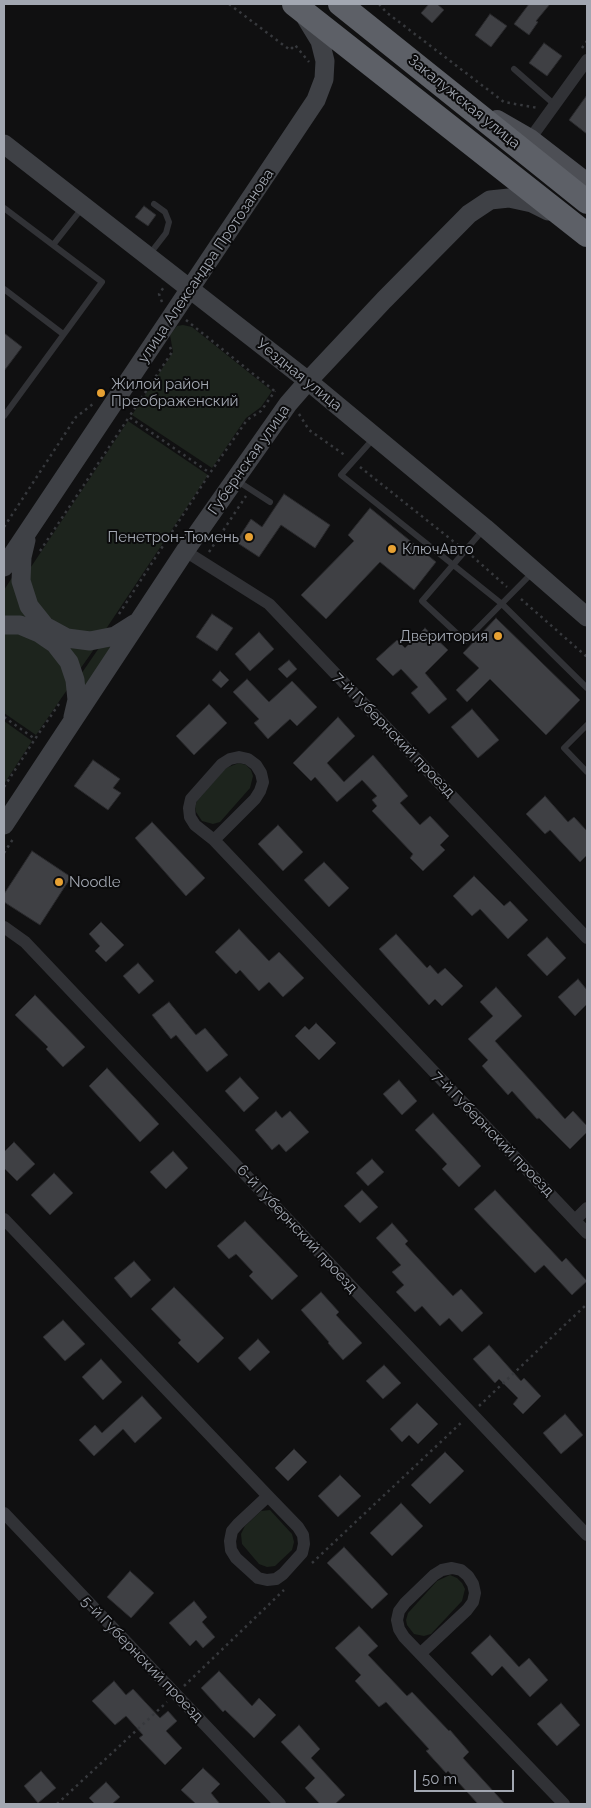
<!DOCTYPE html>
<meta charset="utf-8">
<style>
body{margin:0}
#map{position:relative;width:591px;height:1808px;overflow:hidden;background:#101011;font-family:Raleway,sans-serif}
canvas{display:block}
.frame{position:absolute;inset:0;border:5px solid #a2a7b1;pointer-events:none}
.scale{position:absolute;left:414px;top:1770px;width:100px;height:22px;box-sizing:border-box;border:2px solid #a2a7b1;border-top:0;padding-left:6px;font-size:15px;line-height:18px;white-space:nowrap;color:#a2a7b1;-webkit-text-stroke:4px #0b0b0c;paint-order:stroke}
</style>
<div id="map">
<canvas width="591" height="1808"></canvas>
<div class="frame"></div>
<div class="scale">50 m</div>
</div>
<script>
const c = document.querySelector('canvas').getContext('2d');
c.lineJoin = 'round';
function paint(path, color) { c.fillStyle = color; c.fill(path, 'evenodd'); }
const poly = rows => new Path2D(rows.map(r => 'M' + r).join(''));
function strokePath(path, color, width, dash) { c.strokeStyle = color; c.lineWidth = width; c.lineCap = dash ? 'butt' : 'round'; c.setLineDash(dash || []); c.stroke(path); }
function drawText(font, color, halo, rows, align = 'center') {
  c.font = font + ' Raleway,sans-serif'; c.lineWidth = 4; c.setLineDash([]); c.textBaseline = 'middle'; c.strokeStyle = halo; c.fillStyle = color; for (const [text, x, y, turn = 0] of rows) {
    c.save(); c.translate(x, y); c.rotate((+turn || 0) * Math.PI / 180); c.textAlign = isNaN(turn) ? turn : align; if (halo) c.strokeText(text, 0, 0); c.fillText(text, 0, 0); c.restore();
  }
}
paint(poly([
 [183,325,192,327,272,391,261,407,246,418,212,468,132,415,173,352,170,335,177,326],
 [128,421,208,475,106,629,95,634,63,629,34,604,27,573],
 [13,576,33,623,4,618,4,590],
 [4,630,29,635,62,662,69,687,36,735,4,713],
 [58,641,97,645,78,672],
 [115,642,83,690,79,677,101,645],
 [4,721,32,741,4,784],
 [239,763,246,765,251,770,253,776,250,788,220,822,213,824,202,821,196,812,195,807,197,801,226,768],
 [270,1510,292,1534,294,1542,292,1550,275,1566,267,1567,259,1564,242,1544,241,1534,245,1526,261,1511],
 [450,1575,457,1578,462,1583,465,1589,462,1601,431,1634,424,1636,414,1634,407,1625,406,1620,408,1613,437,1581]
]), '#1d241d');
const building = poly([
 [429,4,437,4,444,10,432,23,421,13,429,4],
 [529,4,550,4,536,21,538,22,529,35,514,24,529,4],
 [490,14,507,26,491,47,475,35,490,14],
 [544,43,562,56,547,76,529,63,544,43],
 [587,95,587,134,569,120,587,95],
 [144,206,156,215,148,226,135,217,144,206],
 [4,333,22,347,4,371,4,333],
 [284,494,330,525,315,548,281,525,259,557,236,542,251,519,262,527,284,494],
 [370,508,436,562,414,590,380,562,326,619,301,595,354,541,348,535,370,508],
 [212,614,233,628,217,651,196,637,212,614],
 [496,618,580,700,546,735,490,679,467,702,456,690,479,668,463,653,496,618],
 [425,628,448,650,425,673,447,699,429,714,411,693,418,687,401,669,393,676,376,659,397,640,405,648,425,628],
 [259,632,274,649,250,671,235,654,259,632],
 [289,660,297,669,287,678,278,669,289,660],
 [220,671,229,680,221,688,212,680,220,671],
 [247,679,269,702,292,681,317,707,297,726,290,719,268,739,254,723,259,719,233,692,247,679],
 [209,704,227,723,194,755,176,736,209,704],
 [472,709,499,740,478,758,451,727,472,709],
 [338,717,355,736,327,763,344,782,373,755,408,796,400,803,420,825,430,816,449,836,440,845,445,850,423,871,410,858,413,854,372,811,377,806,372,800,377,796,362,780,337,802,315,777,311,781,293,763,338,717],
 [93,760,120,779,113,788,121,793,108,810,74,786,93,760],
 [545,796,568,822,574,817,587,831,587,855,580,862,550,830,545,834,526,814,545,796],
 [152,822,205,878,186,896,135,838,152,822],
 [278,825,303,852,283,871,258,844,278,825],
 [32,851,71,877,40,925,4,902,4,894,32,851],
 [324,862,349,888,329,907,304,880,324,862],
 [474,876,504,906,510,901,528,920,508,939,480,909,472,916,453,896,474,876],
 [101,922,124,945,106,962,95,951,100,946,89,934,101,922],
 [239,929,269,961,279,952,304,978,283,997,269,982,259,991,240,970,236,974,215,952,239,929],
 [396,934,427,968,430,965,438,974,445,968,463,986,442,1006,435,999,429,1005,379,949,396,934],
 [547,937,566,958,547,976,527,955,547,937],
 [138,963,154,981,139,994,123,976,138,963],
 [578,979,587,990,587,1004,575,1016,558,997,578,979],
 [496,987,522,1016,495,1041,565,1119,573,1111,587,1126,587,1132,570,1149,539,1118,537,1119,512,1091,508,1095,482,1066,488,1060,468,1039,493,1016,480,1002,496,987],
 [35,995,85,1047,63,1067,46,1049,48,1047,15,1015,35,995],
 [169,1002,196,1035,205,1028,228,1055,207,1072,176,1035,171,1039,152,1015,169,1002],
 [316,1023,336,1043,319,1060,295,1036,305,1026,309,1030,316,1023],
 [107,1068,159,1124,140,1142,89,1086,107,1068],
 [240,1077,259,1098,244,1112,225,1091,240,1077],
 [399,1080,417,1101,402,1115,383,1094,399,1080],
 [276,1111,282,1118,290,1111,309,1132,286,1152,279,1144,272,1150,255,1130,276,1111],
 [433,1113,481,1166,459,1187,442,1169,447,1164,415,1130,433,1113],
 [14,1142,35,1164,17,1181,4,1168,4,1152,14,1142],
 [173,1151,188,1168,166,1189,150,1172,173,1151],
 [372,1159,384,1172,368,1186,356,1173,372,1159],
 [54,1173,73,1193,50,1215,31,1195,54,1173],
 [362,1190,378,1207,360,1223,344,1206,362,1190],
 [495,1190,562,1262,566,1258,587,1281,572,1295,544,1265,535,1273,474,1209,495,1190],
 [245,1221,298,1276,272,1300,249,1276,253,1272,236,1254,229,1259,217,1246,245,1221],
 [392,1223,408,1241,405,1244,453,1296,461,1289,483,1313,462,1332,449,1318,440,1326,422,1306,415,1312,396,1292,404,1285,392,1272,401,1265,376,1238,392,1223],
 [134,1261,151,1280,131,1298,114,1278,134,1261],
 [174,1287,224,1338,198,1363,178,1343,181,1340,151,1309,174,1287],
 [321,1292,339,1312,336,1315,362,1343,343,1360,328,1343,329,1342,301,1310,321,1292],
 [63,1320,85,1344,65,1361,43,1337,63,1320],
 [258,1339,270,1352,250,1371,238,1358,258,1339],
 [489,1345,521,1381,524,1378,541,1396,523,1414,513,1404,518,1398,499,1379,495,1383,473,1359,489,1345],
 [101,1359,122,1382,103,1400,82,1377,101,1359],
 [384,1365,401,1383,383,1399,366,1381,384,1365],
 [142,1396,162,1418,135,1443,123,1429,94,1456,79,1440,95,1425,102,1433,142,1396],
 [417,1403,438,1424,418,1444,409,1435,402,1442,390,1429,417,1403],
 [565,1414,583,1435,561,1454,543,1433,565,1414],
 [294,1449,307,1462,288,1481,275,1468,294,1449],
 [445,1452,464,1471,430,1504,411,1485,445,1452],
 [340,1475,361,1496,338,1517,318,1496,340,1475],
 [401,1503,423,1526,392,1556,370,1533,401,1503],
 [344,1547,388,1594,372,1609,327,1563,344,1547],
 [130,1571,154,1593,131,1618,107,1597,130,1571],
 [194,1601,207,1617,202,1622,215,1637,203,1648,196,1640,190,1646,169,1623,194,1601],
 [359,1626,378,1646,368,1655,407,1696,412,1692,449,1731,450,1730,469,1752,463,1758,505,1804,478,1804,448,1771,446,1773,426,1751,429,1749,386,1702,379,1707,355,1681,361,1675,335,1648,359,1626],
 [490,1635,519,1667,529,1658,548,1680,530,1697,502,1666,492,1676,471,1653,490,1635],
 [219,1671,252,1706,259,1698,276,1715,254,1738,225,1710,223,1712,201,1688,219,1671],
 [114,1681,126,1695,133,1689,160,1718,168,1711,177,1721,166,1731,182,1748,165,1765,139,1738,143,1735,126,1716,115,1725,92,1701,114,1681],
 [561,1703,580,1725,557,1746,537,1724,561,1703],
 [299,1725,320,1749,311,1758,345,1795,335,1804,320,1804,305,1788,315,1778,281,1742,299,1725],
 [203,1768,220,1784,211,1793,220,1804,196,1804,181,1790,203,1768],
 [41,1771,56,1788,38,1803,24,1786,41,1771],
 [106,1782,120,1797,112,1804,95,1804,89,1798,106,1782]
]);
paint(building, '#3f4044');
strokePath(building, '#2a2a2d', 1);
strokePath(poly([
 [229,4,290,50,295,45,309,62],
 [379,4,386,12,504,102,538,108],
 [582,48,587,41],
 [162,302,159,294,164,287],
 [186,320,277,393],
 [170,347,172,352,129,417,210,473],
 [299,414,309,430,346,456],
 [360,467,458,545],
 [4,527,76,417,93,404],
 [40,551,129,417],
 [209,552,246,496],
 [472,556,507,587],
 [521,599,587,657],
 [119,614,210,473,247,420,261,411,275,391],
 [4,717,35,739,59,704],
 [4,787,35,739],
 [4,853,13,839],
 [479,1406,587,1304],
 [312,1563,463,1421],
 [184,1686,284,1590],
 [57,1804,167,1702]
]), '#37393d', 2.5, [2.5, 4]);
strokePath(poly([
 [514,69,555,105],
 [4,208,102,282,4,416],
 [53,245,83,207],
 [149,255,166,233,169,222,165,212,154,204],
 [4,289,63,334],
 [374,438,341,475,502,604,587,688],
 [236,480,270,502],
 [483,530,422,601,465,641,533,572],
 [587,725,564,748,587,772]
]), '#313236', 6);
strokePath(poly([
 [530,139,587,60],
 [185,551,269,604,587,938],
 [214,840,195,825,190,817,189,808,191,799,222,764,230,759,239,757,248,759,256,765,261,773,263,782,260,791,255,799,214,840,587,1233],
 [4,927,25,942,587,1535],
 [4,1219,268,1496,298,1527,303,1535,304,1544,302,1553,283,1574,276,1579,267,1580,258,1578,236,1558,231,1550,230,1541,232,1531,238,1524,268,1496],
 [575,1220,587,1208],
 [4,1513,280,1804],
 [420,1654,467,1610,473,1602,475,1593,473,1584,468,1576,461,1570,452,1568,442,1570,434,1575,405,1603,399,1611,397,1620,399,1629,404,1637,564,1804]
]), '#313236', 12);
strokePath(poly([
 [4,144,308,381,485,528,587,617],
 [26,540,22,557,21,581,29,606,45,626,67,638,90,641,115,636,134,624],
 [4,567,316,100,324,79,325,61,320,41,306,18],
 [4,625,20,625,39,633,55,644,69,662,75,680,77,700,73,717],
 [4,825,185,551,288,404,308,381,384,300,469,214,490,200,509,198,532,203,548,211]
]), '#3f4146', 19);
strokePath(poly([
 [497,120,530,139,587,183]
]), '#4d4f55', 20);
strokePath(poly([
 [294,4,587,235],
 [340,4,587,202]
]), '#5d6067', 24);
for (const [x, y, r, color] of [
 [101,393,5,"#e7a133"],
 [249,537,5,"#e7a133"],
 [392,549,5,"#e7a133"],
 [498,636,5,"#e7a133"],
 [59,882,5,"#e7a133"]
]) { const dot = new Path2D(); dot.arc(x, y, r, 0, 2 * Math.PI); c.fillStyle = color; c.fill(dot); strokePath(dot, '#0b0b0c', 2); }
drawText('15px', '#a2a7b1', '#0b0b0c', [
 ["Закалужская улица",464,102,39],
 ["улица Александра Протозанова",206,266,-56],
 ["Уездная улица",299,375,39],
 ["Губернская улица",249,460,-55],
 ["7-й Губернский проезд",394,735,46],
 ["7-й Губернский проезд",493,1134,46],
 ["6-й Губернский проезд",297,1229,47],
 ["5-й Губернский проезд",142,1659,46]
]);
drawText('15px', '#a2a7b1', '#0b0b0c', [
 ["Жилой район",111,384],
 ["Преображенский",111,401],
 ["Пенетрон-Тюмень",239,537,"right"],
 ["КлючАвто",402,549],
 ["Дверитория",488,636,"right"],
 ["Noodle",69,882]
], 'left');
</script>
